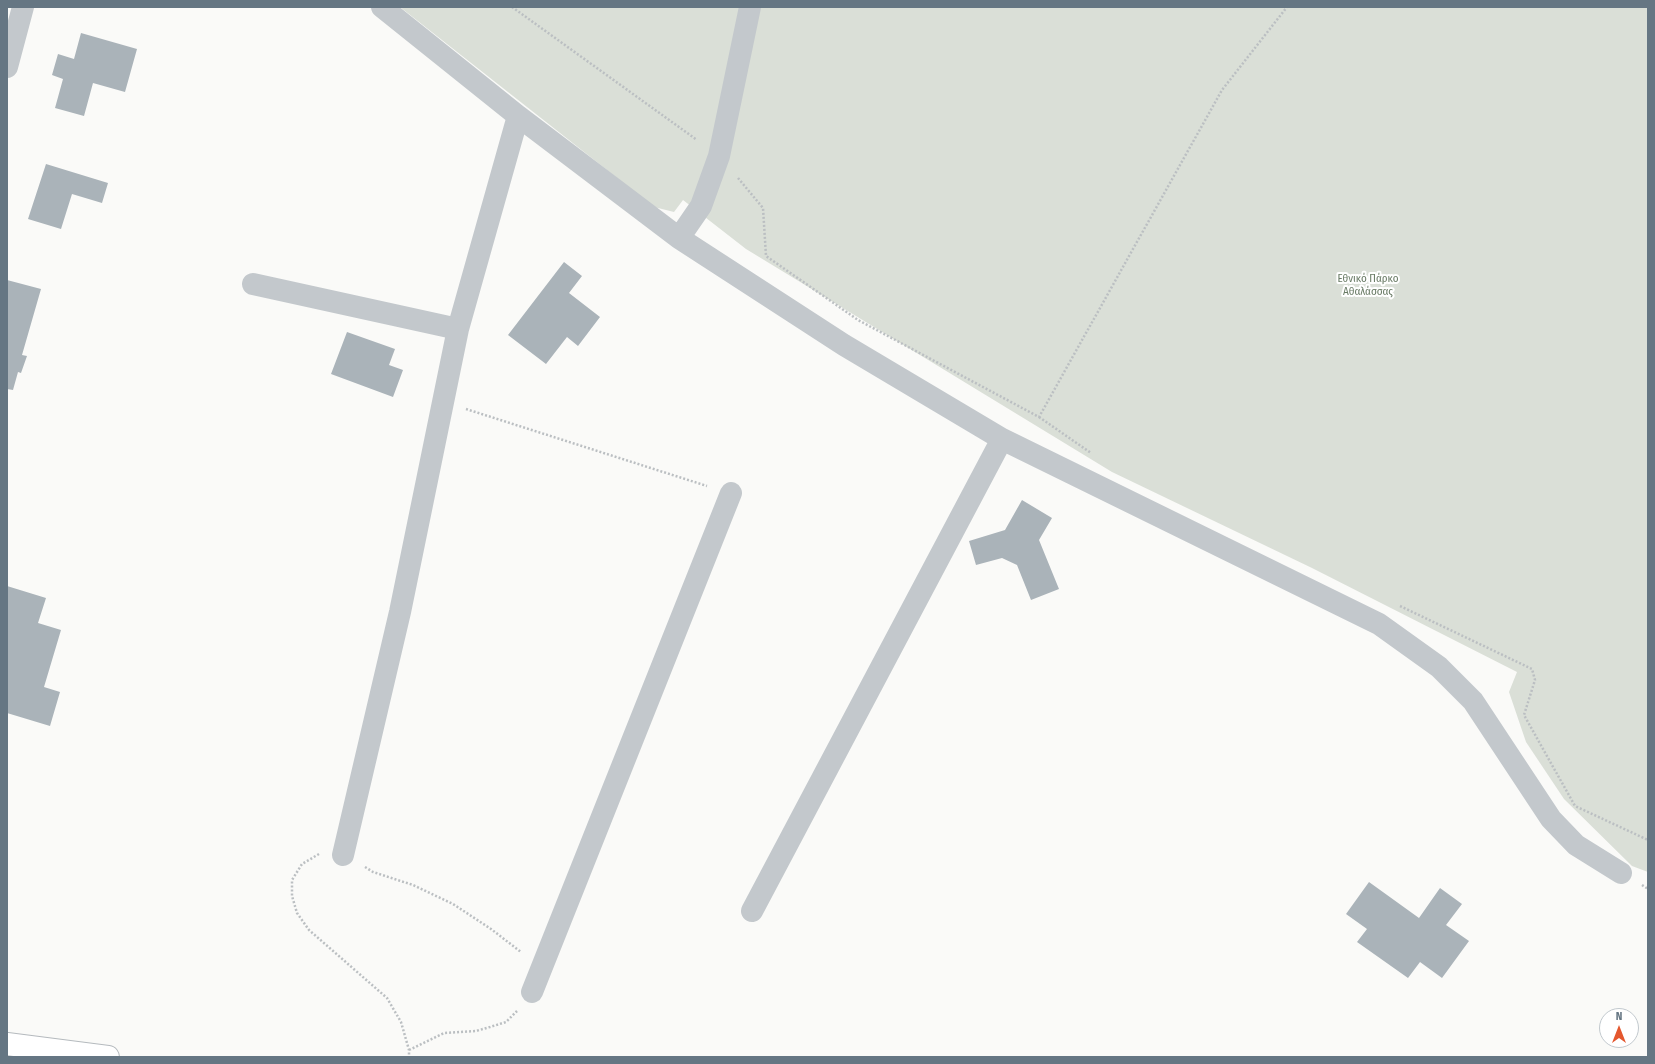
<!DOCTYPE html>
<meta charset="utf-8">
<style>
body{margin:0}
#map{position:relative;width:1655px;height:1064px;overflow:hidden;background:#fafaf8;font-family:"Fira Sans Condensed",sans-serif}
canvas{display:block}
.frame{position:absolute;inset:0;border:8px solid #657683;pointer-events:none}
.north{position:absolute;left:1599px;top:1008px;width:40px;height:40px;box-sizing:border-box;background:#fff;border:1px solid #c1c8cd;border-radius:50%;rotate:0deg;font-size:11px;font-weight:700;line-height:16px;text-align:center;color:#657683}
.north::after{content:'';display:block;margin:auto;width:14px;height:18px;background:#e4572e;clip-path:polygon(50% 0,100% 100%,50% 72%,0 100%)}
</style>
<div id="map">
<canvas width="1655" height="1064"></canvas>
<div class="frame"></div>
<div class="north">N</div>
</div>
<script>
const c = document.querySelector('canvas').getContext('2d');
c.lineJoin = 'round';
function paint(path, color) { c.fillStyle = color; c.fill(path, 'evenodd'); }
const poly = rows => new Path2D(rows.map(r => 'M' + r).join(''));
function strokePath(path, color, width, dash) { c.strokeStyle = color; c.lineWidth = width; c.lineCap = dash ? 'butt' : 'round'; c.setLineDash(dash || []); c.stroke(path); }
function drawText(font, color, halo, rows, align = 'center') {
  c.font = font + ' "Fira Sans Condensed",sans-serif'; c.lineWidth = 4; c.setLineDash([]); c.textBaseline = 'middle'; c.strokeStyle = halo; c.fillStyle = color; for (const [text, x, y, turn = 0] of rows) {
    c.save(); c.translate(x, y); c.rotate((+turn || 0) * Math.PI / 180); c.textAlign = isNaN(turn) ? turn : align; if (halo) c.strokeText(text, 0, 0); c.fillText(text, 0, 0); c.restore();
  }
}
paint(poly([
 [400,7,1648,7,1648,872,1632,866,1564,799,1526,742,1509,692,1517,672,1312,568,1112,472,746,249,683,200,674,212,654,207]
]), '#dadfd7');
paint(poly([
 [81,33,137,49,125,92,93,83,84,116,55,108,63,79,52,75,58,54,74,59],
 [46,164,108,183,102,203,72,194,61,229,28,219],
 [564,262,582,276,569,293,600,317,578,346,567,337,546,364,508,335],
 [7,280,41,289,22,355,27,356,21,373,18,372,13,390,7,389],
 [347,332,395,349,389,365,403,370,393,397,331,374],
 [1022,500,1052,518,1039,540,1059,589,1031,600,1017,565,1002,558,976,565,969,541,1005,530],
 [7,586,46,598,38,623,61,630,44,687,60,692,50,726,7,713],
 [1369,882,1419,918,1440,888,1462,904,1446,925,1469,941,1442,978,1420,962,1408,978,1357,942,1367,929,1346,914]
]), '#aab3b9');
const major = poly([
 [7,1044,108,1057]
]);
strokePath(major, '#b5babe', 24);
strokePath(poly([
 [512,7,697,140],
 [738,178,763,208,766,256,858,320,1039,417,1222,90,1287,7],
 [466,409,707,486],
 [1039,417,1091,453],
 [1400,606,1532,669,1535,680,1524,715,1575,806,1648,840],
 [319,854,302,864,292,880,292,896,297,913,309,930,387,998,401,1022,409,1050,409,1057],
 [365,867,373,872,413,885,453,904,491,929,521,952],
 [1642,885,1648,889],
 [409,1050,444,1033,476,1031,490,1027,506,1022,517,1011]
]), '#bbbfc2', 2.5, [2, 2]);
strokePath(poly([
 [382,7,518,116,679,238,844,345,1002,439,1379,624,1439,667,1473,701,1551,819,1576,845,1621,873],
 [7,67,23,7],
 [679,238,701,206,719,156,750,7],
 [253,284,458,329],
 [343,855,400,612,458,329,518,116],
 [752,911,1002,439],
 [532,992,731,493]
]), '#c3c8cc', 22);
strokePath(major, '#fff', 22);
drawText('11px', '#687a64', '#fff', [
 ["Εθνικό Πάρκο",1368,279],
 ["Αθαλάσσας",1368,292]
]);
</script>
